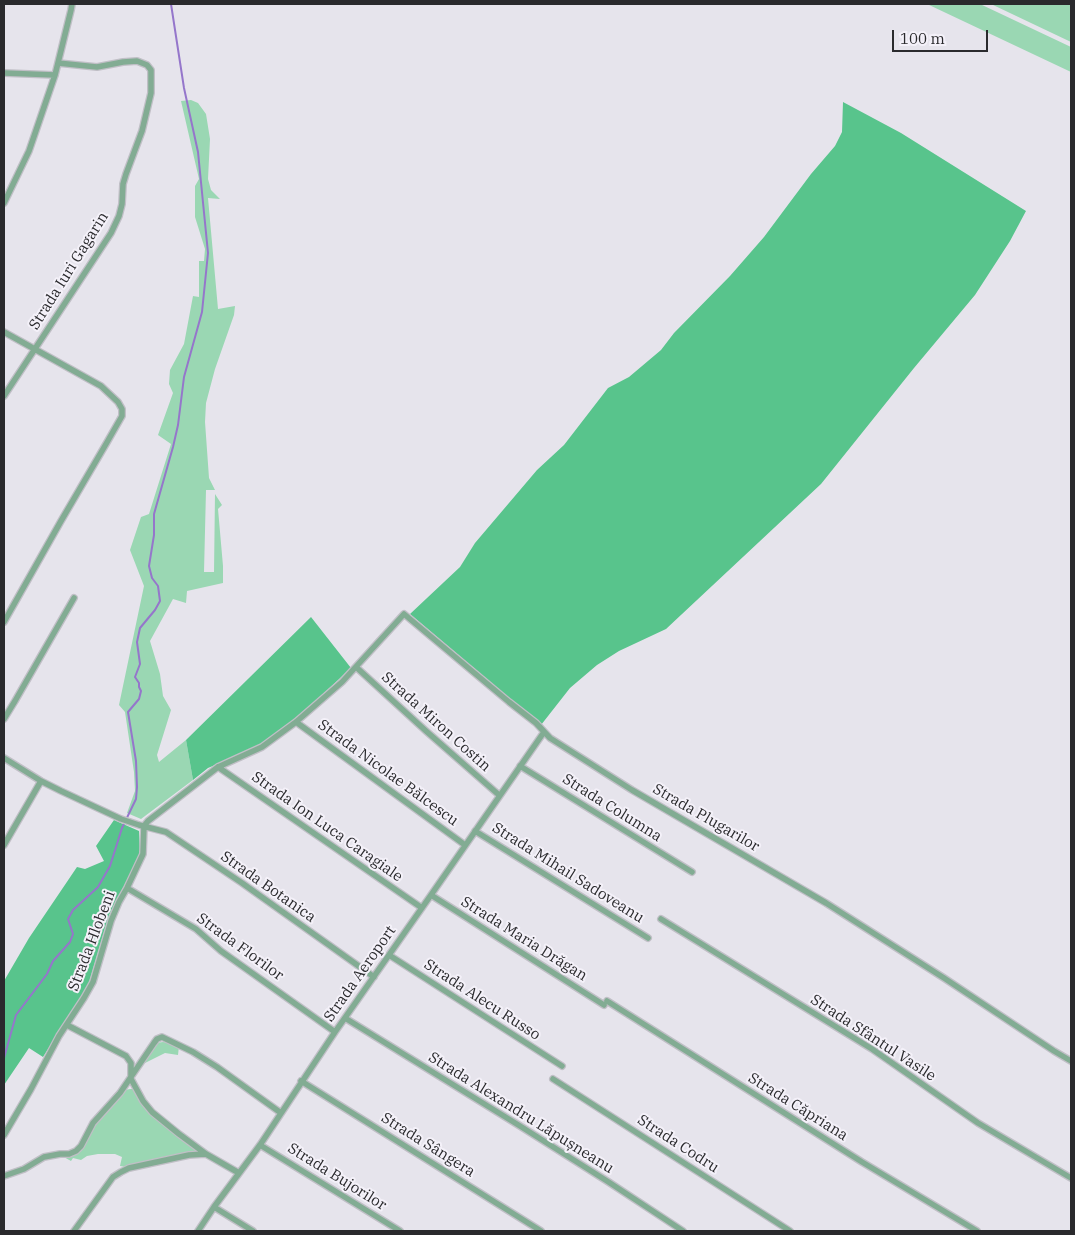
<!DOCTYPE html>
<meta charset="utf-8">
<style>
body{margin:0}
#map{position:relative;width:1075px;height:1235px;overflow:hidden;background:#e6e4ec;font-family:"IBM Plex Serif",serif}
canvas{display:block}
.frame{position:absolute;inset:0;border:5px solid #2a2a2d;pointer-events:none}
.scale{position:absolute;left:892px;top:30px;width:96px;height:22px;box-sizing:border-box;border:2px solid #2a2a2d;border-top:0;padding-left:6px;font-size:15px;line-height:18px;white-space:nowrap;color:#2a2a2d;-webkit-text-stroke:4px #f4f1f9;paint-order:stroke}
</style>
<div id="map">
<canvas width="1075" height="1235"></canvas>
<div class="frame"></div>
<div class="scale">100 m</div>
</div>
<script>
const c = document.querySelector('canvas').getContext('2d');
c.lineJoin = 'round';
function paint(path, color) { c.fillStyle = color; c.fill(path, 'evenodd'); }
const poly = rows => new Path2D(rows.map(r => 'M' + r).join(''));
function strokePath(path, color, width, dash) { c.strokeStyle = color; c.lineWidth = width; c.lineCap = dash ? 'butt' : 'round'; c.setLineDash(dash || []); c.stroke(path); }
function drawText(font, color, halo, rows, align = 'center') {
  c.font = font + ' "IBM Plex Serif",serif'; c.lineWidth = 4; c.setLineDash([]); c.textBaseline = 'middle'; c.strokeStyle = halo; c.fillStyle = color; for (const [text, x, y, turn = 0] of rows) {
    c.save(); c.translate(x, y); c.rotate((+turn || 0) * Math.PI / 180); c.textAlign = isNaN(turn) ? turn : align; if (halo) c.strokeText(text, 0, 0); c.fillText(text, 0, 0); c.restore();
  }
}
paint(poly([
 [927,4,980,4,1071,47,1071,72],
 [991,4,1071,4,1071,42],
 [191,100,198,103,206,114,210,139,208,179,211,190,220,199,208,198,218,309,235,306,234,315,215,369,206,403,205,422,209,478,215,490,206,490,204,572,214,572,215,494,222,505,218,509,223,566,223,583,187,591,186,603,173,599,150,641,160,674,163,696,171,710,157,755,159,762,186,740,193,780,141,819,127,813,135,791,134,772,125,712,119,705,144,586,130,550,141,517,149,514,171,444,158,435,173,393,169,384,170,370,184,344,193,296,199,297,199,261,204,261,205,249,195,217,195,186,199,179,181,101],
 [163,1042,171,1043,179,1046,178,1055,165,1053,145,1063,144,1061,156,1043],
 [130,1089,133,1089,143,1104,199,1152,126,1167,120,1166,122,1157,115,1154,98,1154,87,1156,81,1160,73,1158,71,1161,62,1156,76,1155,81,1151,96,1123,125,1090]
]), '#9ad7b3');
paint(poly([
 [843,102,901,133,1026,211,1010,241,975,295,914,368,821,484,666,629,619,651,597,665,570,688,541,725,410,614,460,567,475,543,537,470,564,445,608,388,629,377,661,350,674,333,730,276,764,237,811,174,835,146,842,132],
 [311,617,351,668,296,719,260,746,208,768,193,780,186,740],
 [114,820,139,831,140,850,138,859,109,915,88,986,43,1057,29,1048,4,1085,4,981,29,938,77,867,85,869,104,861,96,846]
]), '#58c48c');
strokePath(poly([
 [4,1058,16,1015,47,974,53,961,70,942,73,934,68,919,73,910,98,887,110,866,122,828,136,799,137,787,136,761,128,712,139,699,141,691,139,687,139,683,135,677,140,664,137,642,140,628,155,610,160,601,158,586,152,578,149,566,154,535,154,514,173,447,178,425,184,377,202,312,208,253,198,152,184,88,171,4]
]), '#9576cb', 2);
const minor = poly([
 [4,73,55,75],
 [4,203,29,151,55,75,71,10,72,4],
 [4,332,101,386,118,402,122,409,122,416,106,444,61,521,4,622],
 [4,396,111,233,119,216,122,204,123,184,126,174,142,131,151,93,151,70,147,65,137,61,123,62,97,67,58,63],
 [356,667,426,731,499,795],
 [4,719,15,701,74,598],
 [296,722,465,845],
 [4,758,41,781,61,791,121,819,139,825,166,832,242,883,374,977],
 [520,766,692,872],
 [218,767,422,908],
 [475,831,648,938],
 [4,845,41,781],
 [127,888,196,929,221,951,335,1032],
 [431,895,604,1005],
 [661,919,872,1049,978,1123,1071,1178],
 [389,955,562,1066],
 [607,1001,862,1162,977,1231],
 [345,1018,520,1126,607,1181,683,1231],
 [67,1025,126,1056,131,1063,131,1079,143,1101,152,1112,179,1134,206,1154,239,1173],
 [553,1079,790,1231],
 [301,1081,541,1231],
 [4,1135,31,1089,59,1036,84,998,93,982,111,921,119,902,127,888,143,854,144,826,148,821,218,767,262,747,296,722,342,682,404,614,509,702,536,723,550,738,632,790,826,903,944,978,1054,1051,1071,1061],
 [260,1145,400,1231],
 [4,1176,24,1169,44,1157,60,1154,69,1154,76,1151,81,1146,93,1123,120,1093,154,1043,157,1039,162,1037,193,1052,217,1067,281,1113],
 [214,1207,253,1231],
 [74,1231,113,1177,121,1172,129,1168,189,1155,205,1154],
 [198,1231,214,1207,260,1145,335,1032,431,895,544,732]
]);
strokePath(minor, '#c0bfc6', 8);
strokePath(minor, '#82ac93', 5.5);
drawText('15px', '#2a2a2d', '#f4f1f9', [
 ["Strada Iuri Gagarin",69,271,-58],
 ["Strada Miron Costin",436,722,42],
 ["Strada Nicolae Bălcescu",388,773,36],
 ["Strada Columna",612,808,32],
 ["Strada Plugarilor",706,818,30],
 ["Strada Ion Luca Caragiale",327,827,35],
 ["Strada Mihail Sadoveanu",568,873,32],
 ["Strada Botanica",268,887,35],
 ["Strada Maria Drăgan",524,939,32],
 ["Strada Hlobeni",92,941,-69],
 ["Strada Florilor",240,947,36],
 ["Strada Aeroport",360,974,-55],
 ["Strada Alecu Russo",482,1000,33],
 ["Strada Sfântul Vasile",873,1038,33],
 ["Strada Căpriana",798,1107,32],
 ["Strada Alexandru Lăpușneanu",521,1113,32],
 ["Strada Codru",678,1144,33],
 ["Strada Sângera",428,1145,32],
 ["Strada Bujorilor",337,1177,32]
]);
</script>
